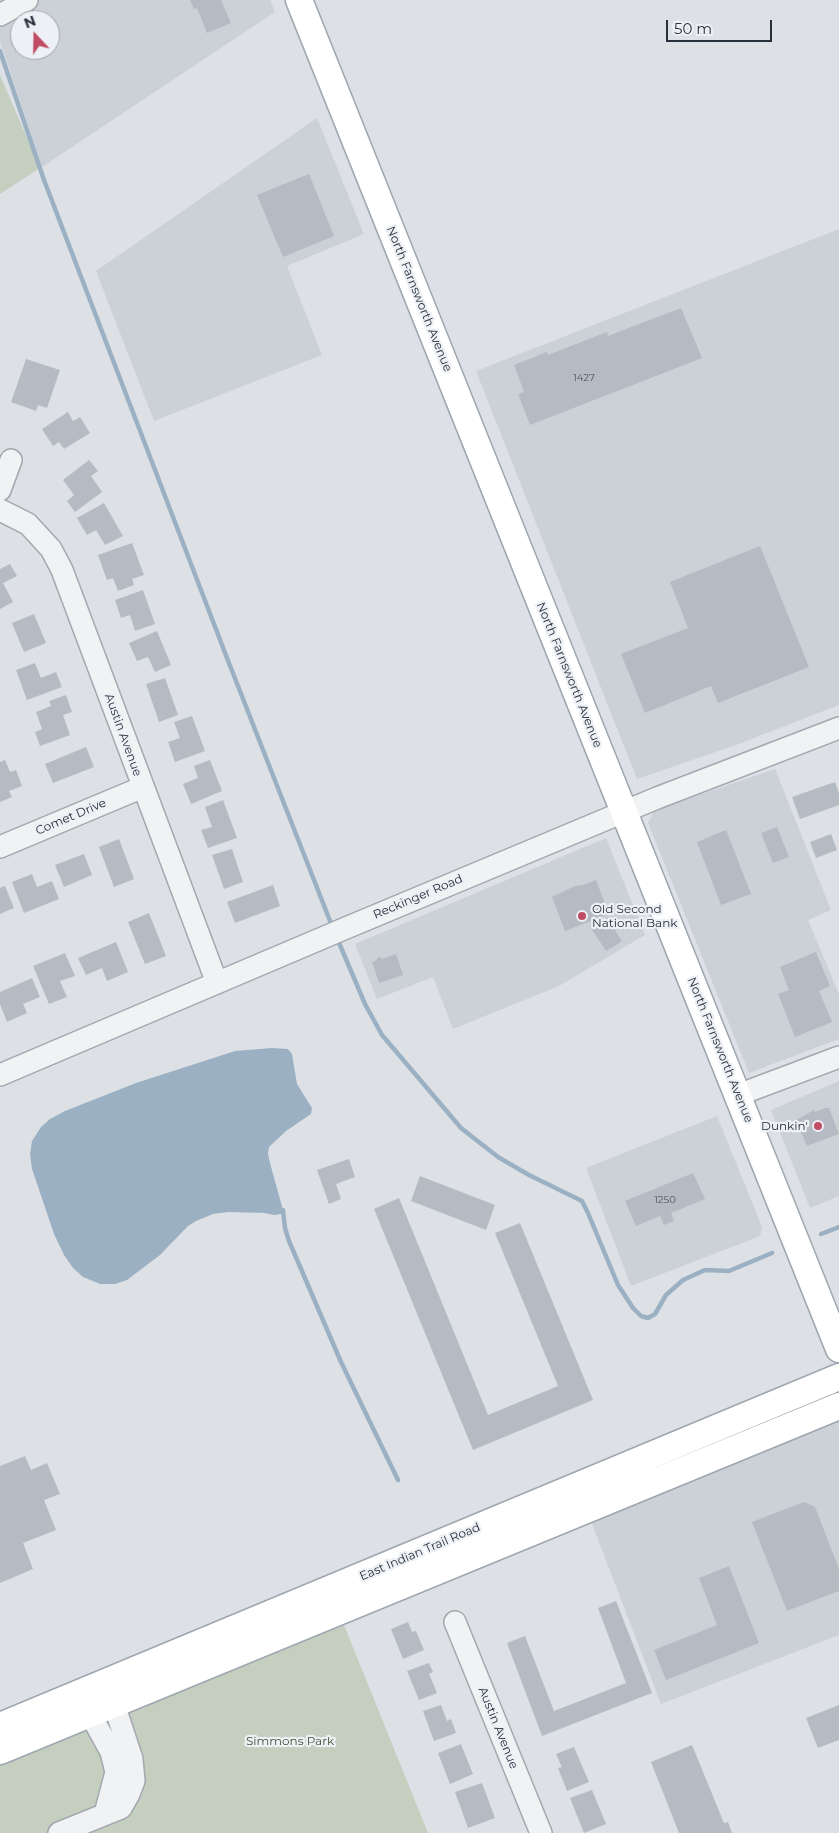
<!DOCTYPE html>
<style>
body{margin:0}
#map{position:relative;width:839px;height:1833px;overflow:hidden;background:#dde1e6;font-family:Montserrat,sans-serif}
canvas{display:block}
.north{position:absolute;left:10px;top:10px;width:50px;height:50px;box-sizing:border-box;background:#edf0f4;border:1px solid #9ea3aa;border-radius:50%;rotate:339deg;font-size:14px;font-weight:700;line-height:20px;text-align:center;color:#28303b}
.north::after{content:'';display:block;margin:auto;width:18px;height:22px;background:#c14c65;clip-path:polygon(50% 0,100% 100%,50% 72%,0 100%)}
.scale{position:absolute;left:666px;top:20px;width:106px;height:22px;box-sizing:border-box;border:2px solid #28303b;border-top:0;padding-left:6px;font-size:15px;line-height:18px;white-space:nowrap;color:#28303b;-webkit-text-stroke:4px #edf0f4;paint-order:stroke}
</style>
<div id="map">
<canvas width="839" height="1833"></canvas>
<div class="north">N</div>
<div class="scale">50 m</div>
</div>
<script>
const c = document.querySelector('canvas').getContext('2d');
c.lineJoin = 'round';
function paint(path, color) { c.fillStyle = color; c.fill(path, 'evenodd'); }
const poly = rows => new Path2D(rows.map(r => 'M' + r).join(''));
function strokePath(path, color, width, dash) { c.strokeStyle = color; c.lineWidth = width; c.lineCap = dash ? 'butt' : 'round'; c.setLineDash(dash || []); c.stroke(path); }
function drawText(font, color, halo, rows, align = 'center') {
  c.font = font + ' Montserrat,sans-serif'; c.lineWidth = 4.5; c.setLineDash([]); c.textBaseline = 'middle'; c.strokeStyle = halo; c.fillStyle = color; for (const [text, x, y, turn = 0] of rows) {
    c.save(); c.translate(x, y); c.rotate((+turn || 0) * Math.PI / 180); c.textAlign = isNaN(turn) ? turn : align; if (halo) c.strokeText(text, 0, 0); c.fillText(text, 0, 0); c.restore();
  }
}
paint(poly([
 [0,0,270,0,275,12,42,167,0,41],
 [20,20,50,20,50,50,20,50],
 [317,118,364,234,287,266,322,355,154,421,96,271],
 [839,229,839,705,736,745,637,779,476,371],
 [775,769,831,910,808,920,839,994,839,1039,749,1073,648,823,655,810],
 [606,838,645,935,559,986,453,1029,433,977,377,999,355,944],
 [839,1081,839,1196,810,1208,771,1110],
 [717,1116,762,1227,760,1236,631,1286,586,1168],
 [839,1420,839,1635,661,1704,591,1521]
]), '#ccd0d7');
paint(poly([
 [0,75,40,168,0,194],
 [342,1620,428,1833,0,1833,0,1759]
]), '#c4cfbf');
paint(poly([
 [272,1048,288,1049,292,1054,297,1084,312,1108,311,1114,286,1131,269,1147,268,1154,270,1163,283,1210,281,1214,274,1215,264,1213,228,1212,213,1214,196,1221,188,1226,160,1255,127,1280,115,1284,100,1284,83,1277,73,1268,64,1255,54,1234,32,1169,30,1154,32,1141,41,1127,50,1119,65,1111,136,1083,235,1051]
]), '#9bb1c3');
strokePath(poly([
 [0,51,44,180,227,658,332,926],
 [337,938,365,1004,382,1035,461,1128,498,1157,529,1175,582,1201,588,1213,618,1285,633,1308,641,1316,648,1318,655,1314,666,1295,683,1280,705,1270,729,1271,772,1253],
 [283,1210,285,1228,289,1241,341,1362,398,1480],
 [821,1234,839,1227]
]), '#9bb1c3', 4.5);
paint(poly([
 [190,0,221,0,231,23,207,33,197,8,194,9],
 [309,174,334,236,283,257,257,195],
 [681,308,702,358,530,425,518,394,524,392,514,365,547,352,548,355,607,332,608,336],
 [26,359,60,370,47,408,38,405,36,411,11,402],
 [68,412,73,421,80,417,90,433,64,449,59,442,53,446,42,429],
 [89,460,98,471,91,476,102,492,75,512,67,501,74,495,63,480],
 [104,503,123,536,105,545,96,530,87,535,77,518],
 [132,543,144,575,132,579,134,585,118,591,113,578,107,580,98,555],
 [760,546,809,667,718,703,711,686,645,713,621,654,688,628,670,582],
 [10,564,17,576,3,583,13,602,0,609,0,569],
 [143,590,155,624,135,631,130,615,121,618,115,600],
 [34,614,46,643,24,652,12,623],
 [157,631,171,665,155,672,148,657,137,661,129,643],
 [35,663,41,678,56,672,62,687,27,700,16,670],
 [165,678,178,715,159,722,146,684],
 [66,695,72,712,63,715,70,735,40,746,35,732,42,729,36,712,51,706,49,701],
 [192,716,205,751,175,762,168,742,180,738,174,722],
 [86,747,94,767,53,783,45,764],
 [5,760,10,772,16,770,22,786,9,791,12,797,0,802,0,762],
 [210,760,222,791,191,804,183,784,198,778,194,766],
 [835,782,839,793,839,805,800,819,792,797],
 [223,800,237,838,208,848,201,830,212,827,205,807],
 [777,827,789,857,773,863,761,833],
 [726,830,751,894,721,905,697,842],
 [831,834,837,850,816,858,810,842],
 [119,839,134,879,114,887,99,847],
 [232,849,243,882,224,889,212,855],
 [84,854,92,875,64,887,55,865],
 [32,874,37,887,52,881,59,899,24,913,12,882],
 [596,880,609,914,599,918,600,921,608,918,621,940,621,942,606,951,591,928,594,925,591,921,565,931,552,897,577,885,577,886,583,885],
 [273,885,280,906,235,923,227,902],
 [5,886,14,908,0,914,0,888],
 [149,913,166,956,145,964,128,922],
 [116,942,128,972,107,981,102,968,86,975,78,958],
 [816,952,830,986,819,991,832,1022,795,1037,778,994,789,990,780,967],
 [65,953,75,976,60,981,67,997,49,1004,33,966],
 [396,954,403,975,379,983,372,962,377,960,377,958,381,957,382,959],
 [32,978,40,997,23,1004,27,1013,7,1022,0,1004,0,992],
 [825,1108,829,1108,839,1134,807,1146,796,1120,814,1110,815,1112],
 [349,1159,355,1177,336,1184,341,1199,329,1204,317,1170],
 [693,1173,705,1199,671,1213,674,1221,664,1225,660,1216,636,1226,625,1201],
 [420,1176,495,1205,486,1230,411,1201],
 [399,1198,488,1415,558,1386,495,1233,520,1223,593,1400,473,1450,374,1209],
 [25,1456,31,1470,47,1463,60,1494,44,1500,56,1530,23,1543,33,1569,0,1583,0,1466],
 [804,1502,815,1507,839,1569,839,1591,787,1611,752,1522],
 [729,1566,759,1643,666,1680,654,1650,717,1625,699,1578],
 [616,1601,652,1693,542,1736,507,1643,525,1636,554,1711,626,1683,598,1608],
 [408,1622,412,1632,416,1631,424,1650,403,1659,391,1629],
 [429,1663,433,1672,429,1674,437,1693,419,1700,407,1671],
 [441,1705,447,1721,451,1719,456,1733,434,1741,423,1711],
 [839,1705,839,1740,818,1748,806,1718],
 [461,1744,473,1774,450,1784,438,1753],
 [692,1745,724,1823,728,1822,732,1833,679,1833,651,1762],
 [574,1747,589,1782,567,1791,558,1768,562,1767,556,1754],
 [482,1783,495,1818,468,1828,455,1792],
 [592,1790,606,1824,584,1833,570,1798]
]), '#b5bbc2');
const minor = poly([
 [0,15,27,0],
 [0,490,11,460],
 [0,510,28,524,51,549,62,570,217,983],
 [0,847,143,787],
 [0,1075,346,928,657,798,839,728],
 [738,1095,839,1057],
 [455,1622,541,1833],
 [83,1701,111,1752,116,1772,105,1814],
 [59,1833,121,1808,129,1794,134,1781,132,1759,109,1689]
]);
const major = poly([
 [299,0,839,1349],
 [0,1726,839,1377],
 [0,1751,839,1406]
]);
strokePath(minor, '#a3a8af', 24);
strokePath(major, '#9ea6b0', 29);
strokePath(minor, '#f0f2f4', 21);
strokePath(major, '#fff', 26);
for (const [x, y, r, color] of [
 [582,916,5,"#c14c65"],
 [818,1126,5,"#c14c65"]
]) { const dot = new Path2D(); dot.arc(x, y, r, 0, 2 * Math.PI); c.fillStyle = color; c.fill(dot); strokePath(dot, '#edf0f4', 2); }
drawText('10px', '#4b535d', null, [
 ["1427",584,378],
 ["1250",665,1200]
]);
drawText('12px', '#28303b', '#edf0f4', [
 ["North Farnsworth Avenue",419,299,68],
 ["North Farnsworth Avenue",569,675,68],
 ["Austin Avenue",123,735,70],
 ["Comet Drive",71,817,-23],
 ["Reckinger Road",418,897,-23],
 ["North Farnsworth Avenue",720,1050,68],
 ["East Indian Trail Road",420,1552,-23],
 ["Austin Avenue",498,1728,68]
]);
drawText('12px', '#28303b', '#edf0f4', [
 ["Old Second",592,909],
 ["National Bank",592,923],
 ["Dunkin'",808,1126,"right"]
], 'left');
drawText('12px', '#3e5537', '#edf0f4', [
 ["Simmons Park",290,1741]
]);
</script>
